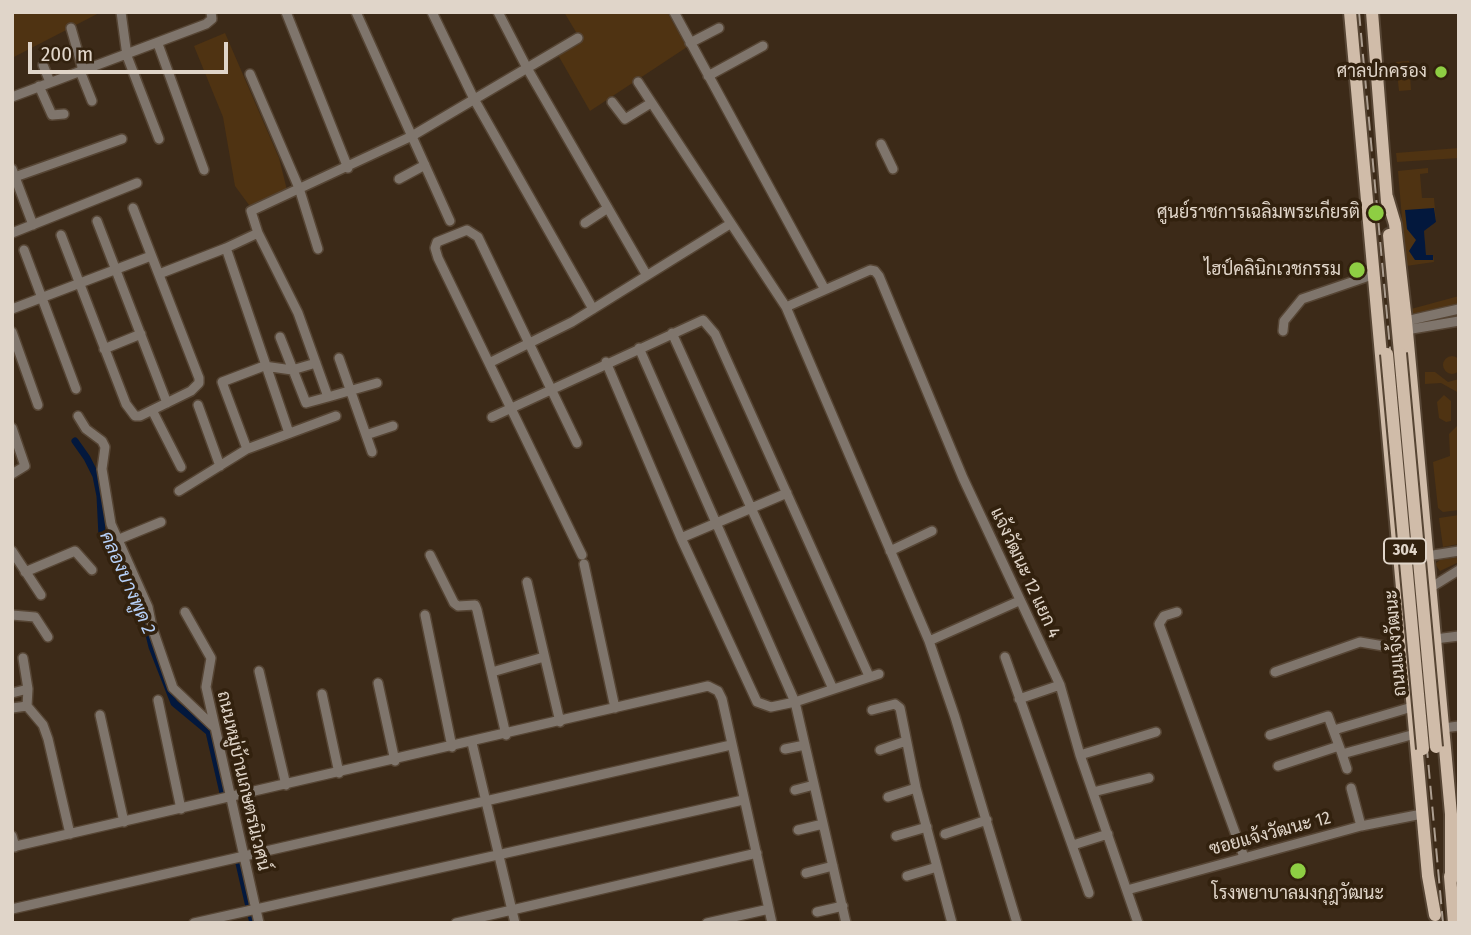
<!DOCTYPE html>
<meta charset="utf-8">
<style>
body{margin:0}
#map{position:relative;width:1471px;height:935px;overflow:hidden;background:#3c2a18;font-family:"Fira Sans Condensed",sans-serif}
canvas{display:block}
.frame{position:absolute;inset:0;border:14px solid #e0d5c9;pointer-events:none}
.scale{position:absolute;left:28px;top:42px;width:200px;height:32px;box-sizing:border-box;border:4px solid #e0d5c9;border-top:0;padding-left:9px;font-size:21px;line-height:24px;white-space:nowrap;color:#e0d5c9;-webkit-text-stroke:5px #32210e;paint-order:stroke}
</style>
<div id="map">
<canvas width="1471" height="935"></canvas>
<div class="frame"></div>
<div class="scale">200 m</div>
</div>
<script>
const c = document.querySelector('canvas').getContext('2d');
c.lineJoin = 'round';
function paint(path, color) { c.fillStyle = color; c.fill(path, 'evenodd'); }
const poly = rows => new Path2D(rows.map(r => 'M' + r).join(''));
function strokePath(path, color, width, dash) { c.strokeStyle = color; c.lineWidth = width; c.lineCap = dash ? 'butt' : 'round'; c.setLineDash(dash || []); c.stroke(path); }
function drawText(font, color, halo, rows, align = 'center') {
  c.font = font + ' "Fira Sans Condensed",Sarabun,sans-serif'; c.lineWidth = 7; c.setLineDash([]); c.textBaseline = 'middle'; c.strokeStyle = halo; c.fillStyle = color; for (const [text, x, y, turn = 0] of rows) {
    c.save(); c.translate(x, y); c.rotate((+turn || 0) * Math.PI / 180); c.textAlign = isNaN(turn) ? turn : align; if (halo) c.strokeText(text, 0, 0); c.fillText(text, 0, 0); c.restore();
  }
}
paint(poly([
 [12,12,101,12,12,58],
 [564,12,667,12,687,47,590,111,558,55,582,42],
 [225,33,279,158,287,190,252,209,235,186,223,117,194,46],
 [1409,61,1411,90,1399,91,1396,62],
 [1459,148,1459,158,1397,162,1396,153],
 [1428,168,1428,173,1420,174,1422,198,1434,198,1436,222,1424,231,1426,255,1433,255,1434,262,1406,266,1398,171],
 [1459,296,1459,305,1411,314,1411,309],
 '1443 365a9 9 0 1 1 18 0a9 9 0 1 1-18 0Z',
 [1425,372,1435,372,1448,382,1459,379,1459,393,1441,383,1425,384],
 [1444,395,1451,401,1451,421,1446,422,1439,418,1437,402],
 [1459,424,1459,510,1443,512,1438,508,1433,462,1450,456,1449,434],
 [1459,515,1459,544,1443,547,1439,518],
 [1459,557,1459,562,1440,571,1435,564,1440,560]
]), '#4f3312');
paint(poly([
 [1434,208,1436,222,1424,231,1426,255,1433,255,1433,260,1415,260,1409,251,1416,240,1407,229,1405,210]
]), '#03183d');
strokePath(poly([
 [75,441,87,458,96,476,100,496,102,536,144,614,152,647,174,703,209,732,223,793],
 [238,859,249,907],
 [251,915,253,923]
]), '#03183d', 7);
const minor = poly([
 [121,12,127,56,159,139],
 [286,12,348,168],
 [356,12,450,221],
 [432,12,474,99,593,309],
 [498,12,527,68,646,274],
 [674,12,824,288],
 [71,28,83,70],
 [690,43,719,28],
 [158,44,204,170],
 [43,65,50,82],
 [80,71,92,101],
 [250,74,299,188,318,249],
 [708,76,763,46],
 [638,82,786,307,929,641,955,717,1017,923],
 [39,86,52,115,64,114],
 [12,97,206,24,212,19,211,12],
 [612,102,625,119,651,103],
 [881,144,893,169],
 [12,169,33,225],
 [12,178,122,139],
 [399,179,425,165],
 [97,221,167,403],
 [585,223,608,208],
 [12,233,137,183],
 [258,233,226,248,289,433],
 [61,235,126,404,135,416,140,416,191,391,199,383,199,378,133,208],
 [24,250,76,389],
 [159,274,226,248],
 [786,307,870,270,875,271,879,276,963,478,1060,685,1080,755,1138,923],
 [12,309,151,256],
 [1406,321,1459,309],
 [1406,330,1459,321],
 [1283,331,1284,321,1302,299,1372,275],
 [12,332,38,405],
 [672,333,833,689],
 [280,337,306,403,328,397],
 [639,348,795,702,846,923],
 [104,349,141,334],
 [339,358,372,452],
 [606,362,681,538,757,702,771,707,795,702,879,674],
 [489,363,572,322,730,224],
 [377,383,328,397,298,313,258,233,251,211,412,136,578,38],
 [198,405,220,466],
 [152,410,181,467],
 [78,416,86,429,102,441,105,447,102,469,111,524,148,607,152,627,173,688,213,726],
 [492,417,703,320,715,334,869,676],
 [12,428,25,466,12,474],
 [366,435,393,426],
 [577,443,478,237,467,230,437,242,435,248,438,258,582,555],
 [247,449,222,382,264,366,292,370,316,363],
 [179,491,247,449,336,416],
 [681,538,787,493],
 [117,540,161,522],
 [12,551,41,595],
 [890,551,932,531],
 [430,555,454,603,458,606,475,605,477,610,506,735],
 [1427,556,1459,551],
 [584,564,615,708],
 [25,572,75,551,92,570],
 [527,582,560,722],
 [1430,588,1459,570],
 [185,612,211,658,206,687,259,923],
 [1177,612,1164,616,1159,624,1244,857],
 [12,615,35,617,48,637],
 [425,615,452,747],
 [1435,639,1459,636],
 [929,641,1019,601],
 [1005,657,1089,893],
 [23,658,28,689,27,706],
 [259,671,286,785],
 [492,672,544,657],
 [1275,672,1360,642,1407,650],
 [378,683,395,761],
 [12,693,28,689],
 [322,694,339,773],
 [1019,699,1060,685],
 [158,700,181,809],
 [27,706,43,725,48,739,70,834],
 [12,708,27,706],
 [872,710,895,704,900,708,916,788,952,923],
 [100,715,124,822],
 [1443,728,1459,726],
 [1334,730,1412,707],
 [1270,735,1328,716,1342,754,1415,734],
 [472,743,515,923],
 [785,749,805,745],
 [880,750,906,741],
 [1342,754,1347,769],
 [1080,755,1156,732],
 [1278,766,1339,746],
 [1351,788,1361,826],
 [795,790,814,785],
 [1093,792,1149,778],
 [888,797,916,788],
 [798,830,823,824],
 [945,834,987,820],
 [12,836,15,847],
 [896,836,927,827],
 [1073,845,1108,834],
 [12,847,708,686,718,691,722,699,772,923],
 [806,873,833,866],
 [907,876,937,867],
 [1127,890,1361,826,1422,814],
 [12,909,731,745],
 [817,912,843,906],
 [194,923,743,800],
 [456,923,757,853],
 [707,923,769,909]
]);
const major = poly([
 [1350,12,1428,876,1435,915],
 [1372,12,1387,202],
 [1387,197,1395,224,1406,321,1451,814,1451,881],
 [1389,235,1400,353],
 [1450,876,1454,923]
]);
strokePath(minor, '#564534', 12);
strokePath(major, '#564534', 16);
strokePath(minor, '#7f756c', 9);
strokePath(major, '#d0bca9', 12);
strokePath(poly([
 [1359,12,1443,923]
]), '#ac9e90', 2, [14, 7]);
const majorBridge = poly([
 [1400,353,1436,747],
 [1387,354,1423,749]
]);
strokePath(majorBridge, '#564534', 16, []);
strokePath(majorBridge, '#d0bca9', 12);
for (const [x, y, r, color] of [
 [1441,72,7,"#8ece43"],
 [1376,213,9,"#8ece43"],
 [1357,270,9,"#8ece43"],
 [1298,871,9,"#8ece43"]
]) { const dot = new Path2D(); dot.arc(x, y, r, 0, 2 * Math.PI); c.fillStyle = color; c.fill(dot); strokePath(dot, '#32210e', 2.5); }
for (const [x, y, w] of [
 [1405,551,42]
]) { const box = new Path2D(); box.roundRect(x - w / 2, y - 12.5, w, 25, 5); c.fillStyle = '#32210e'; c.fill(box); strokePath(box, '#e0d5c9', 2); }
drawText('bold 16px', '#e0d5c9', null, [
 ["304",1405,551]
]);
drawText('18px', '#e0d5c9', '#32210e', [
 ["ศาลปกครอง",1427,72],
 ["ศูนย์ราชการเฉลิมพระเกียรติ",1360,213],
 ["ไฮป์คลินิกเวชกรรม",1341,270],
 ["โรงพยาบาลมงกุฎวัฒนะ",1298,894,"center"]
], 'right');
drawText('18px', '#e0d5c9', '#32210e', [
 ["แจ้งวัฒนะ 12 แยก 4",1025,573,65],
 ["ถนนแจ้งวัฒนะ",1396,643,-95],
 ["ถนนหมู่บ้านเกษตรนิเวศน์",243,781,77],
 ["ซอยแจ้งวัฒนะ 12",1270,834,-15]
]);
drawText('italic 19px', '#b6d0f8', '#32210e', [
 ["คลองบางพูด 2",127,583,66]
]);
</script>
